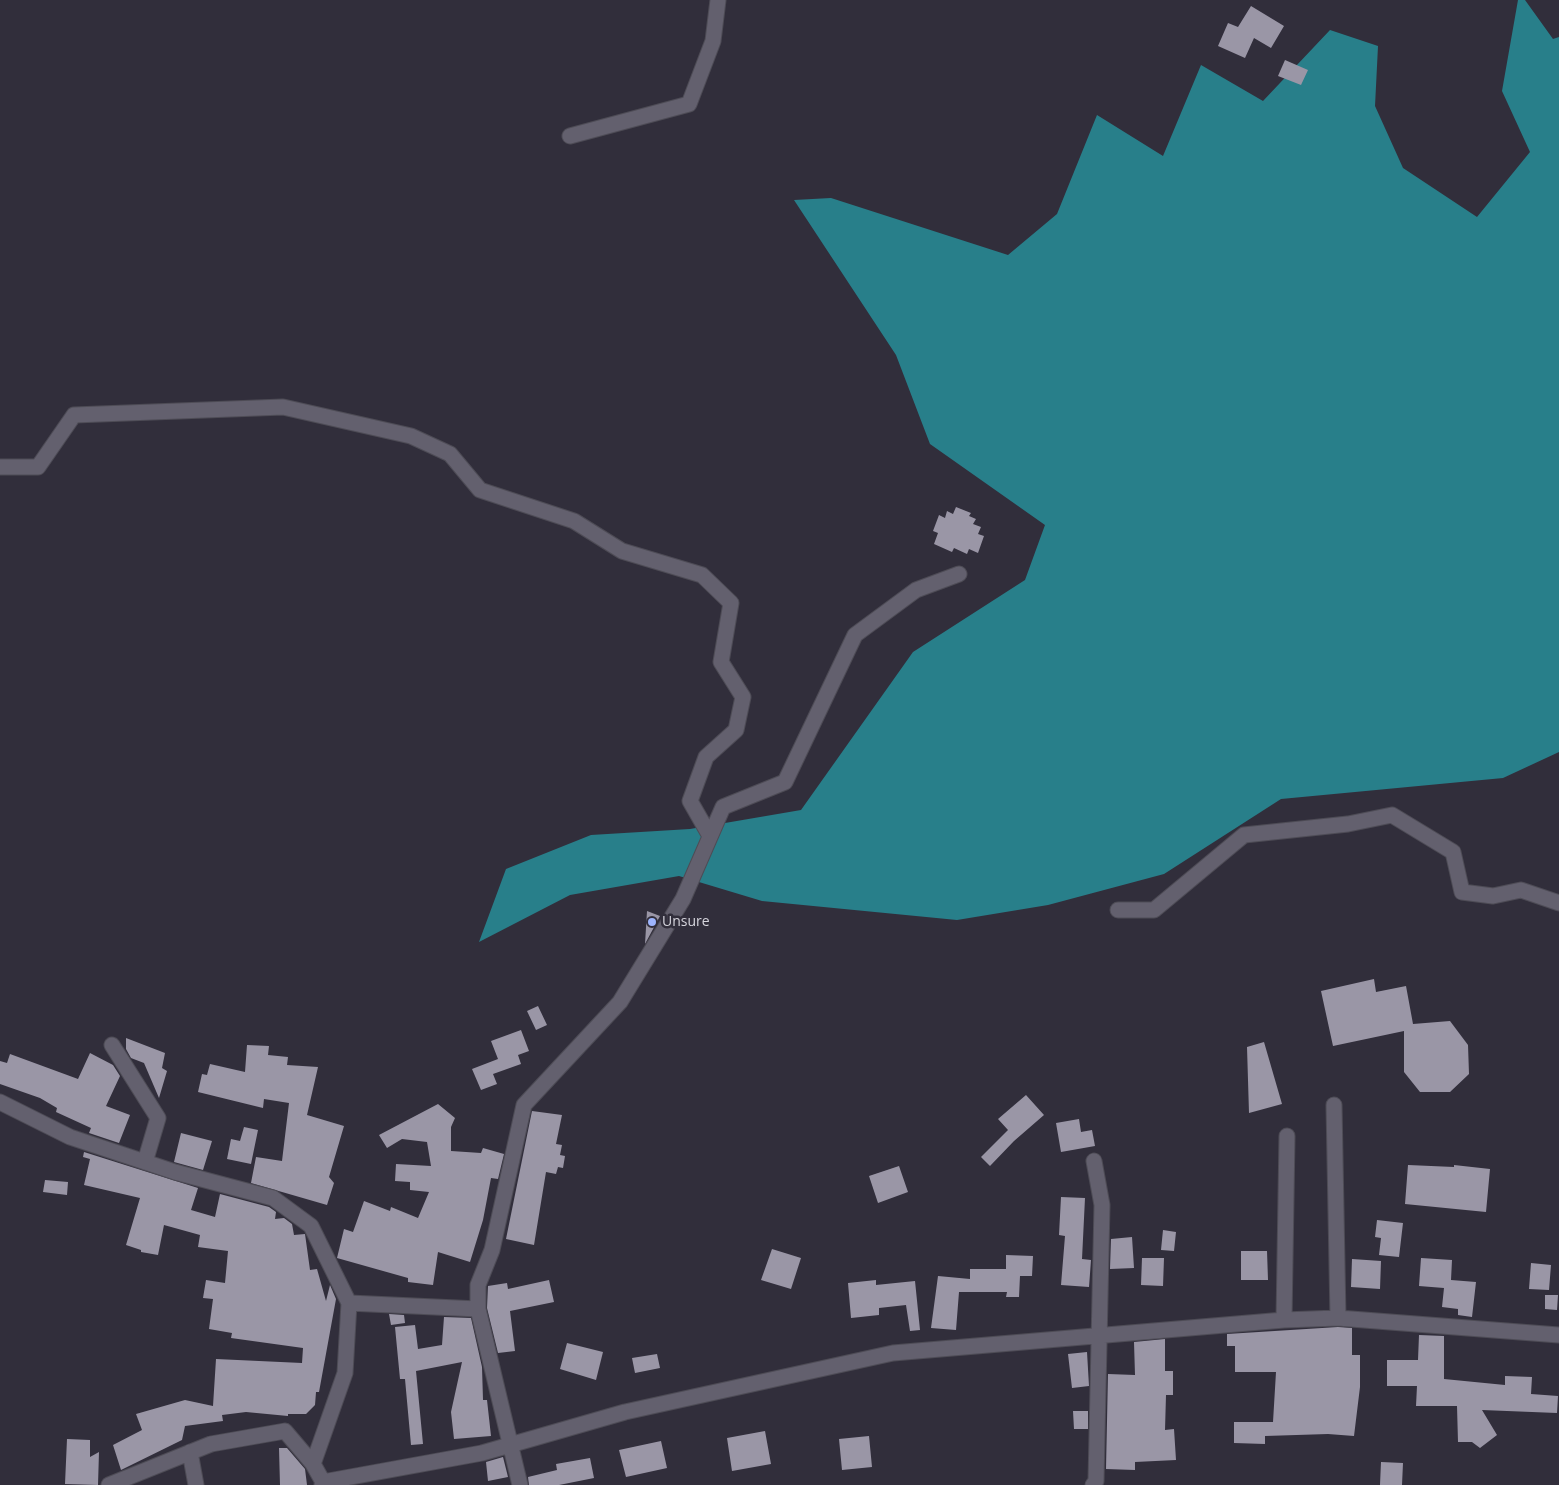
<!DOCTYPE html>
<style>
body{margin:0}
canvas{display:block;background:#312e3b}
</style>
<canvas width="1559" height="1485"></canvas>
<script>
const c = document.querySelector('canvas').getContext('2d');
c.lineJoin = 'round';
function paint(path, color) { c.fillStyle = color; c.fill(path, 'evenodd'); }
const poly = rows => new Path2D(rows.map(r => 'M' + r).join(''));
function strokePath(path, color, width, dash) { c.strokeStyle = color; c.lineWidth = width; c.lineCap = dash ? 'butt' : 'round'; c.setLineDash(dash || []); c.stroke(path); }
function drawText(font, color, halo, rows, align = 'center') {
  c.font = font + ' "Open Sans",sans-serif'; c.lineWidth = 5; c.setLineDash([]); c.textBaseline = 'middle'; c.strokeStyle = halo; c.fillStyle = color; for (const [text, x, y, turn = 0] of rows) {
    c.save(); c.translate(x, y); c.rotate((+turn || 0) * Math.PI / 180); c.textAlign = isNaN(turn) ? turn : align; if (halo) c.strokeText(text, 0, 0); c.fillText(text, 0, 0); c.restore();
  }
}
paint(poly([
 [1518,0,1525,0,1553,39,1559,37,1559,752,1503,778,1281,799,1164,874,1048,905,957,920,762,901,679,876,570,895,479,942,506,869,591,835,690,829,801,810,913,652,1025,580,1045,525,930,444,896,355,794,200,831,198,1008,255,1057,214,1097,115,1163,156,1201,65,1263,101,1330,30,1378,46,1375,106,1403,168,1477,217,1530,152,1502,91]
]), '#287f8a');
paint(poly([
 [1251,6,1284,26,1271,48,1254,38,1245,58,1218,46,1228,23,1238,27],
 [1285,60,1308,70,1301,85,1278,76],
 [956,507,971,513,969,516,976,519,973,524,981,527,978,534,984,536,978,553,969,549,967,554,954,548,952,552,934,544,938,533,933,531,939,515,945,518,947,511,953,514],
 [647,911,660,916,645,944],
 [1374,979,1376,992,1406,986,1413,1024,1450,1021,1468,1045,1469,1074,1450,1092,1420,1092,1404,1072,1404,1031,1333,1046,1321,991],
 [538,1006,547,1025,536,1030,527,1011],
 [521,1030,529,1051,518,1055,521,1064,493,1074,497,1084,481,1090,472,1069,498,1059,491,1041],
 [126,1038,165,1053,162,1068,167,1071,159,1098,144,1063,131,1058,126,1049],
 [1264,1042,1282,1104,1249,1113,1247,1047],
 [247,1045,269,1046,268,1055,288,1057,287,1065,318,1067,307,1115,344,1126,329,1177,334,1183,327,1205,251,1183,256,1157,282,1161,289,1103,264,1099,263,1108,198,1092,202,1074,207,1075,210,1064,245,1072],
 [90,1053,113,1065,120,1076,106,1106,130,1115,119,1143,89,1133,91,1128,56,1112,57,1108,40,1098,0,1084,0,1061,7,1063,10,1054,78,1079],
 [1026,1095,1044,1115,1014,1141,990,1166,981,1157,1008,1130,998,1119],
 [438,1104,455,1118,451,1127,451,1151,481,1153,483,1148,504,1154,498,1179,491,1178,483,1220,470,1262,438,1252,433,1285,408,1282,408,1278,337,1258,344,1229,353,1232,364,1201,390,1211,391,1207,418,1218,429,1192,410,1190,410,1182,395,1181,396,1164,431,1166,427,1142,402,1139,387,1148,379,1135],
 [532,1111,562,1115,556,1144,562,1145,560,1155,565,1156,563,1168,558,1167,556,1174,546,1172,534,1245,506,1239],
 [1079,1119,1081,1132,1092,1130,1095,1146,1061,1152,1056,1123],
 [244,1127,258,1130,251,1164,227,1159,231,1139,240,1141],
 [181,1133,212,1141,203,1170,174,1162],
 [84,1152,198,1188,191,1210,215,1217,220,1194,269,1207,276,1212,275,1219,284,1218,292,1224,294,1235,305,1234,310,1270,317,1269,326,1301,330,1285,336,1299,319,1392,316,1392,315,1405,306,1414,288,1414,288,1416,246,1412,222,1415,223,1421,185,1426,182,1440,121,1470,113,1445,142,1430,136,1414,185,1400,213,1406,216,1359,302,1363,303,1348,231,1338,232,1333,209,1329,213,1299,203,1298,206,1280,225,1283,228,1251,198,1247,200,1235,164,1225,158,1255,141,1252,141,1250,126,1245,140,1198,84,1185,90,1159,83,1157],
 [1408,1165,1454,1167,1454,1165,1490,1169,1486,1212,1405,1204],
 [899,1166,908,1192,878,1203,869,1176],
 [45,1180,68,1182,67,1195,43,1192],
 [1061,1197,1085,1198,1082,1259,1091,1260,1089,1287,1061,1285,1065,1236,1059,1235],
 [1377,1220,1403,1223,1399,1257,1379,1255,1381,1238,1375,1237],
 [1163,1230,1176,1232,1174,1251,1161,1250],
 [1132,1237,1134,1268,1110,1269,1111,1239],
 [772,1249,801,1258,791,1289,761,1280],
 [1241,1251,1267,1251,1268,1280,1241,1280],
 [1006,1255,1033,1256,1032,1276,1020,1276,1019,1297,1006,1297,1007,1292,959,1292,956,1330,931,1328,938,1276,970,1279,970,1269,1006,1269],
 [1142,1258,1164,1258,1163,1286,1141,1285],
 [1421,1258,1452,1260,1451,1280,1476,1282,1472,1317,1458,1315,1458,1309,1442,1307,1444,1288,1419,1286],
 [1352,1259,1381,1261,1380,1289,1351,1287],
 [1531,1263,1551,1265,1549,1290,1529,1289],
 [549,1280,554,1302,510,1311,515,1351,498,1353,487,1308,488,1286,507,1283,508,1289],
 [876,1280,876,1285,915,1281,920,1330,910,1331,906,1305,879,1308,879,1315,851,1318,848,1283],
 [1545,1295,1558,1295,1557,1310,1545,1309],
 [389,1314,404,1315,405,1323,391,1325],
 [444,1317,471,1318,482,1367,483,1400,487,1400,491,1436,454,1439,451,1412,462,1362,416,1371,423,1444,411,1445,405,1379,400,1379,395,1327,415,1325,418,1349,442,1345],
 [1338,1327,1352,1328,1352,1355,1360,1355,1360,1387,1354,1436,1328,1434,1265,1436,1265,1444,1234,1443,1234,1422,1273,1422,1276,1372,1235,1372,1235,1346,1227,1346,1227,1334],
 [1419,1335,1444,1336,1444,1379,1505,1385,1505,1376,1532,1377,1531,1394,1558,1396,1557,1413,1482,1410,1497,1435,1480,1448,1472,1442,1458,1442,1457,1406,1416,1406,1417,1386,1387,1386,1387,1360,1418,1360],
 [1165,1339,1165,1371,1173,1371,1173,1395,1166,1395,1165,1430,1174,1429,1176,1460,1135,1462,1135,1470,1106,1469,1108,1374,1135,1375,1134,1342],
 [567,1343,603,1352,596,1380,560,1369],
 [1087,1352,1089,1386,1072,1388,1068,1354],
 [657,1354,660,1368,635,1373,632,1358],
 [1073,1411,1088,1411,1088,1429,1074,1429],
 [765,1431,771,1464,732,1471,727,1438],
 [869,1436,872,1467,842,1470,839,1439],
 [67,1439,90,1440,90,1457,99,1452,98,1485,65,1484],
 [661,1441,667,1468,626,1477,619,1450],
 [279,1448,287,1448,305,1469,307,1485,280,1485],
 [503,1457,508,1477,488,1481,486,1462],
 [590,1458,594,1478,559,1485,529,1485,528,1477,557,1470,556,1464],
 [1381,1462,1403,1463,1402,1485,1380,1485]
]), '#9a96a6');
const minor = poly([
 [570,136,689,104,713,41,718,0],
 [0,467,38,467,74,415,283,407,411,436,450,454,480,490,574,521,622,551,702,575,731,603,721,662,743,697,736,730,706,757,690,801,710,836],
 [1118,910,1154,910,1244,835,1348,824,1392,815,1453,852,1462,892,1493,896,1521,890,1559,903],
 [112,1045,158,1118,145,1162],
 [0,1102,70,1137,175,1172,273,1198,311,1226,349,1303,478,1309],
 [1334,1105,1338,1318],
 [1284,1320,1287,1136],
 [190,1452,196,1485],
 [313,1464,345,1373,349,1303],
 [109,1485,211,1444,285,1431,313,1464,323,1482],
 [322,1485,323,1482,482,1453,625,1412,893,1353,1284,1320,1338,1318,1559,1335],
 [520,1485,478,1309,478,1285,492,1250,524,1105,620,1002,683,899,723,807,785,782,855,635,916,590,959,574],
 [1093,1485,1096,1481,1102,1205,1094,1161]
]);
strokePath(minor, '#4e4c56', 17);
strokePath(minor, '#63606e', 15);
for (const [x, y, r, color] of [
 [652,922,5,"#9db4fd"]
]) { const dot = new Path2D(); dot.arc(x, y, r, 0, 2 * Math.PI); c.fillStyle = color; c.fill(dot); strokePath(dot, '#312e3b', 2); }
drawText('14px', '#d6d5dd', '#312e3b', [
 ["Unsure",662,922]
], 'left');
</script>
